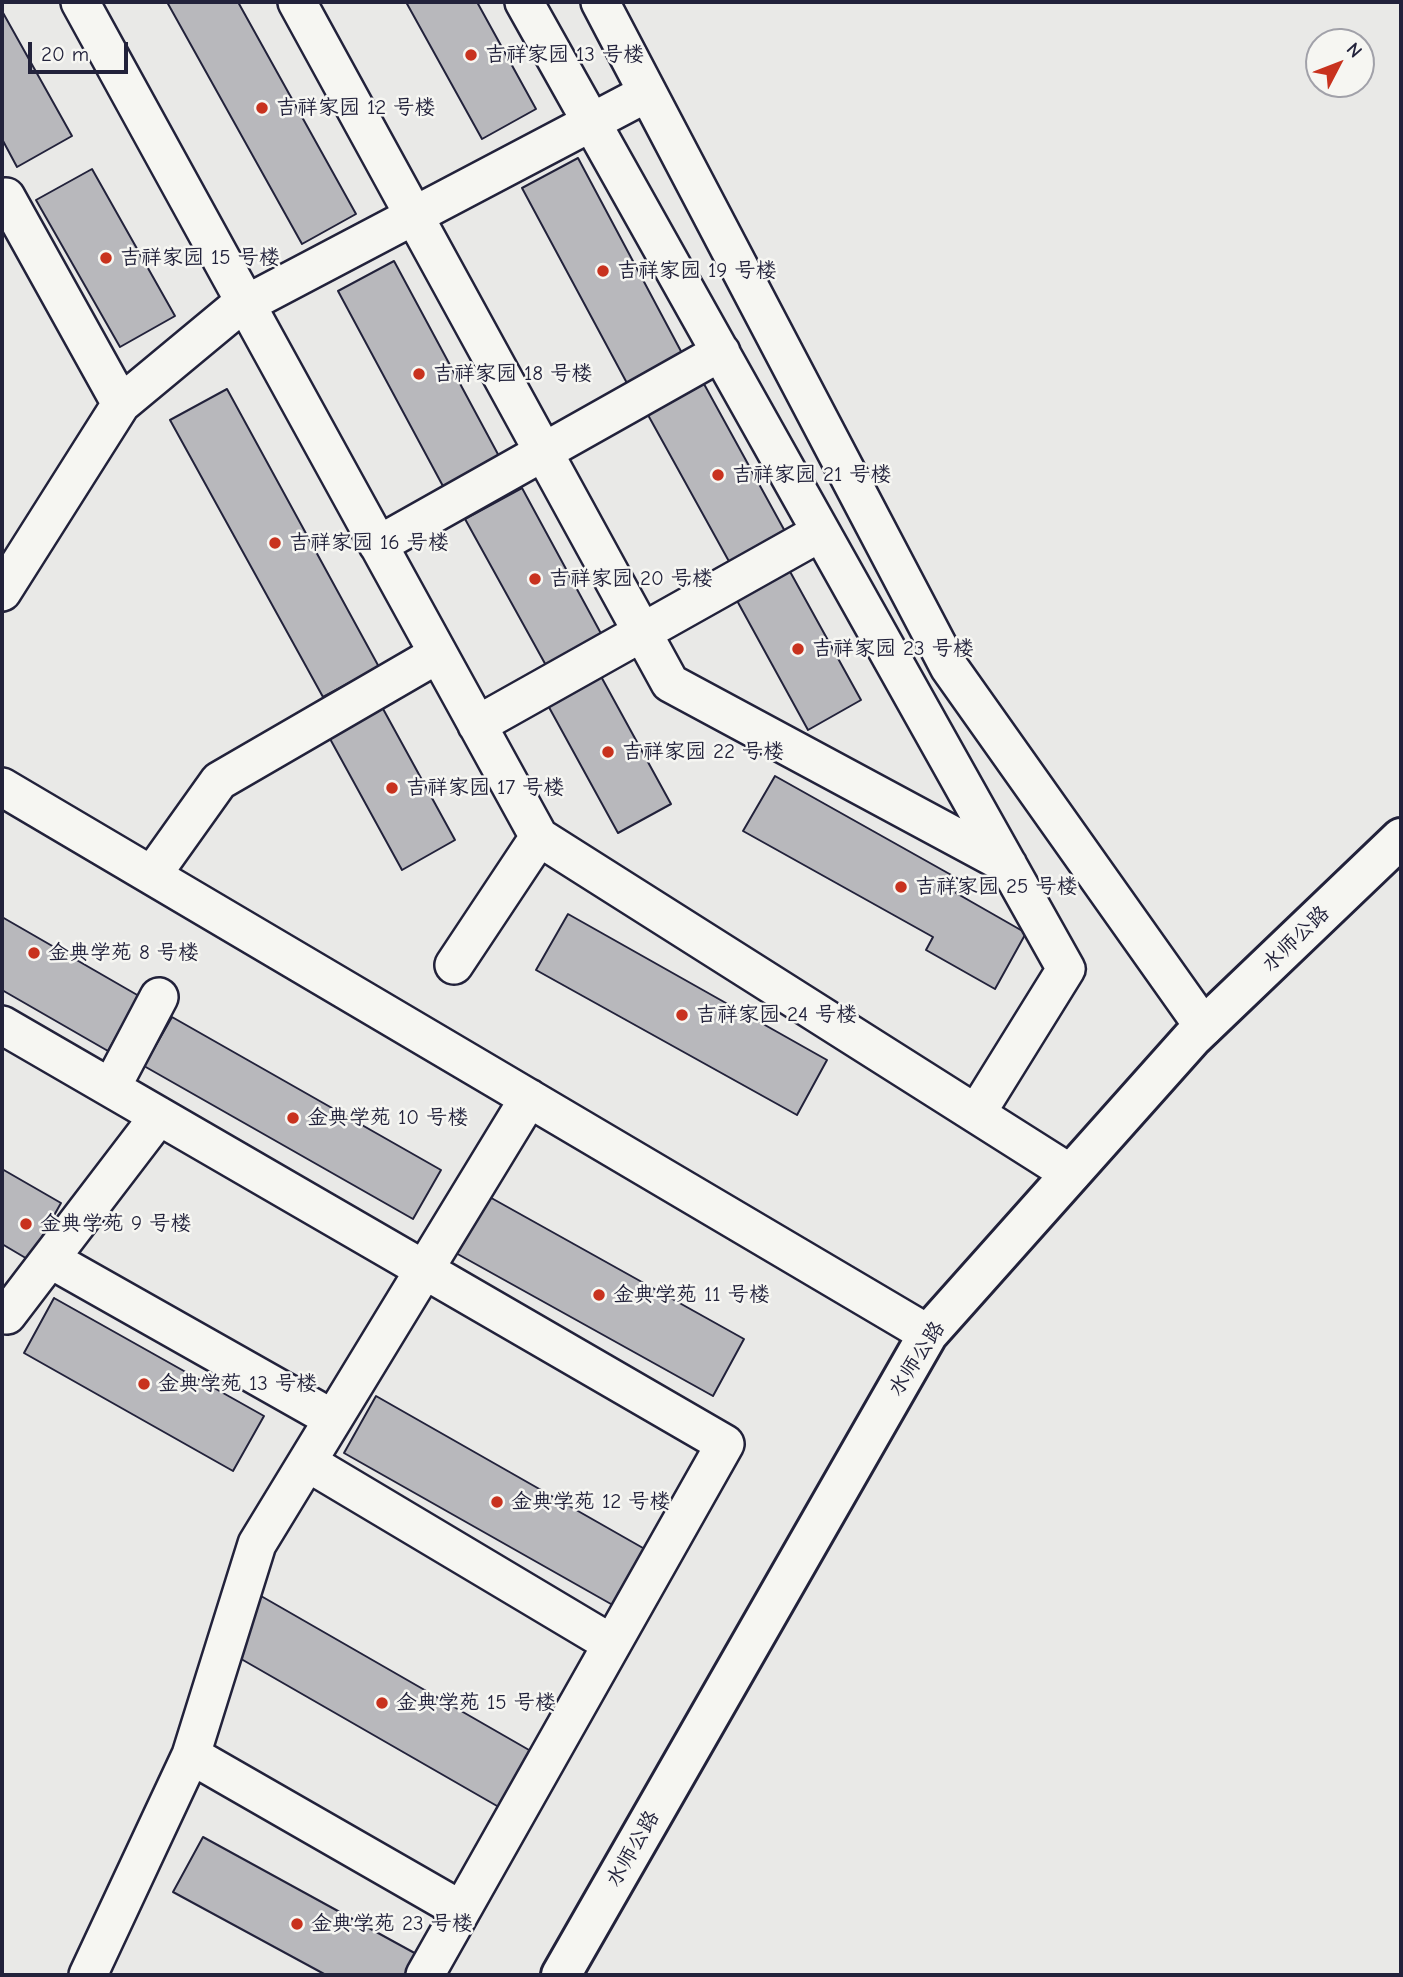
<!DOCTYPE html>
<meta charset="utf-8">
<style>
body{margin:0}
#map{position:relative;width:1403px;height:1977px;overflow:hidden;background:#e9e9e7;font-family:"Comic Neue",sans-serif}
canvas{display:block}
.frame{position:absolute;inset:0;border:4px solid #22223b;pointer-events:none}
.north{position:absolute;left:1305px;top:28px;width:70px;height:70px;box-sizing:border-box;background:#f6f6f2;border:2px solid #a1a1a9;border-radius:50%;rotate:48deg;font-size:19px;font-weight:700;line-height:28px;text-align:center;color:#22223b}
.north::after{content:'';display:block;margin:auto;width:24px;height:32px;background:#c8321e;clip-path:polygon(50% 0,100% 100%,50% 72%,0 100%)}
.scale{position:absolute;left:28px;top:42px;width:100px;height:32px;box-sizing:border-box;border:4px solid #22223b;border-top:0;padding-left:9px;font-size:21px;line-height:24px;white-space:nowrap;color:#22223b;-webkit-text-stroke:5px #f6f6f2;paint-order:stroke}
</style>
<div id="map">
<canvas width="1403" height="1977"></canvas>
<div class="frame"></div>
<div class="north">N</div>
<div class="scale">20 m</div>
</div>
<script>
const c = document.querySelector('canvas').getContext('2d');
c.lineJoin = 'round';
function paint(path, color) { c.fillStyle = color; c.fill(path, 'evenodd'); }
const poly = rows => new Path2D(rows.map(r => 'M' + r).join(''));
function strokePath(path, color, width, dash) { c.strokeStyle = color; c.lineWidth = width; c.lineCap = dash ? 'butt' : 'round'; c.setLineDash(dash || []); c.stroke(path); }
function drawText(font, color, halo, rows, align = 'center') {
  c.font = font + ' "Comic Neue","LXGW WenKai TC",sans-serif'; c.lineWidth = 5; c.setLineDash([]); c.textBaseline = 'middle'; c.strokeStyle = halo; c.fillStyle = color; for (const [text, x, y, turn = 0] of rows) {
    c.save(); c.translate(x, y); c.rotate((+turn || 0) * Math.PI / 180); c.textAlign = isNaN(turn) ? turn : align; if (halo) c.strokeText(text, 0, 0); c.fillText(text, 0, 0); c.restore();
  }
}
const building = poly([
 [167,2,238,2,356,214,302,244,167,2],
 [406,2,477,2,536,109,482,139,406,2],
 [2,11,72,136,17,167,2,139,2,11],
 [578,158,683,355,628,385,522,188,578,158],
 [92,169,175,316,120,347,36,200,92,169],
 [394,261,500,458,444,488,338,291,394,261],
 [704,384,787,535,731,565,648,415,704,384],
 [227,389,379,667,323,697,170,420,227,389],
 [522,488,604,639,548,669,465,519,522,488],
 [788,568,861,700,808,730,735,597,788,568],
 [598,671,671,804,618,833,545,700,598,671],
 [382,707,455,840,402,870,329,737,382,707],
 [775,776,962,881,956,893,1026,933,995,989,926,950,933,937,743,831,775,776],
 [568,914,827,1060,797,1115,536,970,568,914],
 [2,917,139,996,108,1051,2,990,2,917],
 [172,1017,441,1170,413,1219,144,1066,172,1017],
 [2,1169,61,1203,29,1260,2,1244,2,1169],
 [486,1195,744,1339,713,1396,454,1252,486,1195],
 [54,1298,264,1416,233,1471,24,1353,54,1298],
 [376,1396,650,1552,618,1608,344,1453,376,1396],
 [261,1596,536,1754,504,1810,229,1652,261,1596],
 [203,1837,420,1956,410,1975,326,1975,173,1892,203,1837]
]);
paint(building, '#b8b8bc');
strokePath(building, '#22223b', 2);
const minor = poly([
 [80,2,539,837,1071,1174],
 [297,2,670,683,1008,865],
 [524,2,1066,969,976,1114],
 [600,2,949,667,1204,1027],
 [2,199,6,197,121,404],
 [378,545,721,352],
 [2,592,121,404,233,311,647,93],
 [477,725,821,532],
 [2,787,928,1334],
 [152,875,219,781,438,654],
 [454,965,539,837],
 [2,1025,725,1444,425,1975],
 [111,1088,159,997],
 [50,1259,333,1419],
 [7,1315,159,1116],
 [307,1462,612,1644],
 [191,1755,461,1910],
 [88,1975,191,1755,257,1544,529,1098]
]);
const major = poly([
 [561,1975,928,1334,1192,1038,1401,838]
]);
strokePath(minor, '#22223b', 42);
strokePath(major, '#22223b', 44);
strokePath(minor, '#f6f6f2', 37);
strokePath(major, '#f6f6f2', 38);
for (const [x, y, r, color] of [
 [471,55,7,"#c8321e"],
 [262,108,7,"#c8321e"],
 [106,258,7,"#c8321e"],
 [603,271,7,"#c8321e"],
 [419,374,7,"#c8321e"],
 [718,475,7,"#c8321e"],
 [275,543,7,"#c8321e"],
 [535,579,7,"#c8321e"],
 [798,649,7,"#c8321e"],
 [608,752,7,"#c8321e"],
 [392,788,7,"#c8321e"],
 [901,887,7,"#c8321e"],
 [34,953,7,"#c8321e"],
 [682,1015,7,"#c8321e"],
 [293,1118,7,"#c8321e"],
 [26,1224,7,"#c8321e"],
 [599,1295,7,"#c8321e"],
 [144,1384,7,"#c8321e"],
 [497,1502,7,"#c8321e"],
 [382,1703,7,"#c8321e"],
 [297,1924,7,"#c8321e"]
]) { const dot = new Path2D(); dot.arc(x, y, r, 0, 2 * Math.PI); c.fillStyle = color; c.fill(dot); strokePath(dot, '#f6f6f2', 2.5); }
drawText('21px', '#22223b', '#f6f6f2', [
 ["吉祥家园 13 号楼",485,55],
 ["吉祥家园 12 号楼",276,108],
 ["吉祥家园 15 号楼",120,258],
 ["吉祥家园 19 号楼",617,271],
 ["吉祥家园 18 号楼",433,374],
 ["吉祥家园 21 号楼",732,475],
 ["吉祥家园 16 号楼",289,543],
 ["吉祥家园 20 号楼",549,579],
 ["吉祥家园 23 号楼",812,649],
 ["吉祥家园 22 号楼",622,752],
 ["吉祥家园 17 号楼",406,788],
 ["吉祥家园 25 号楼",915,887],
 ["金典学苑 8 号楼",48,953],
 ["吉祥家园 24 号楼",696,1015],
 ["金典学苑 10 号楼",307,1118],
 ["金典学苑 9 号楼",40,1224],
 ["金典学苑 11 号楼",613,1295],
 ["金典学苑 13 号楼",158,1384],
 ["金典学苑 12 号楼",511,1502],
 ["金典学苑 15 号楼",396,1703],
 ["金典学苑 23 号楼",311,1924]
], 'left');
drawText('21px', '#22223b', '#f6f6f2', [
 ["水师公路",1296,939,-44],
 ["水师公路",917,1359,-57],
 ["水师公路",633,1849,-60]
]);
</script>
